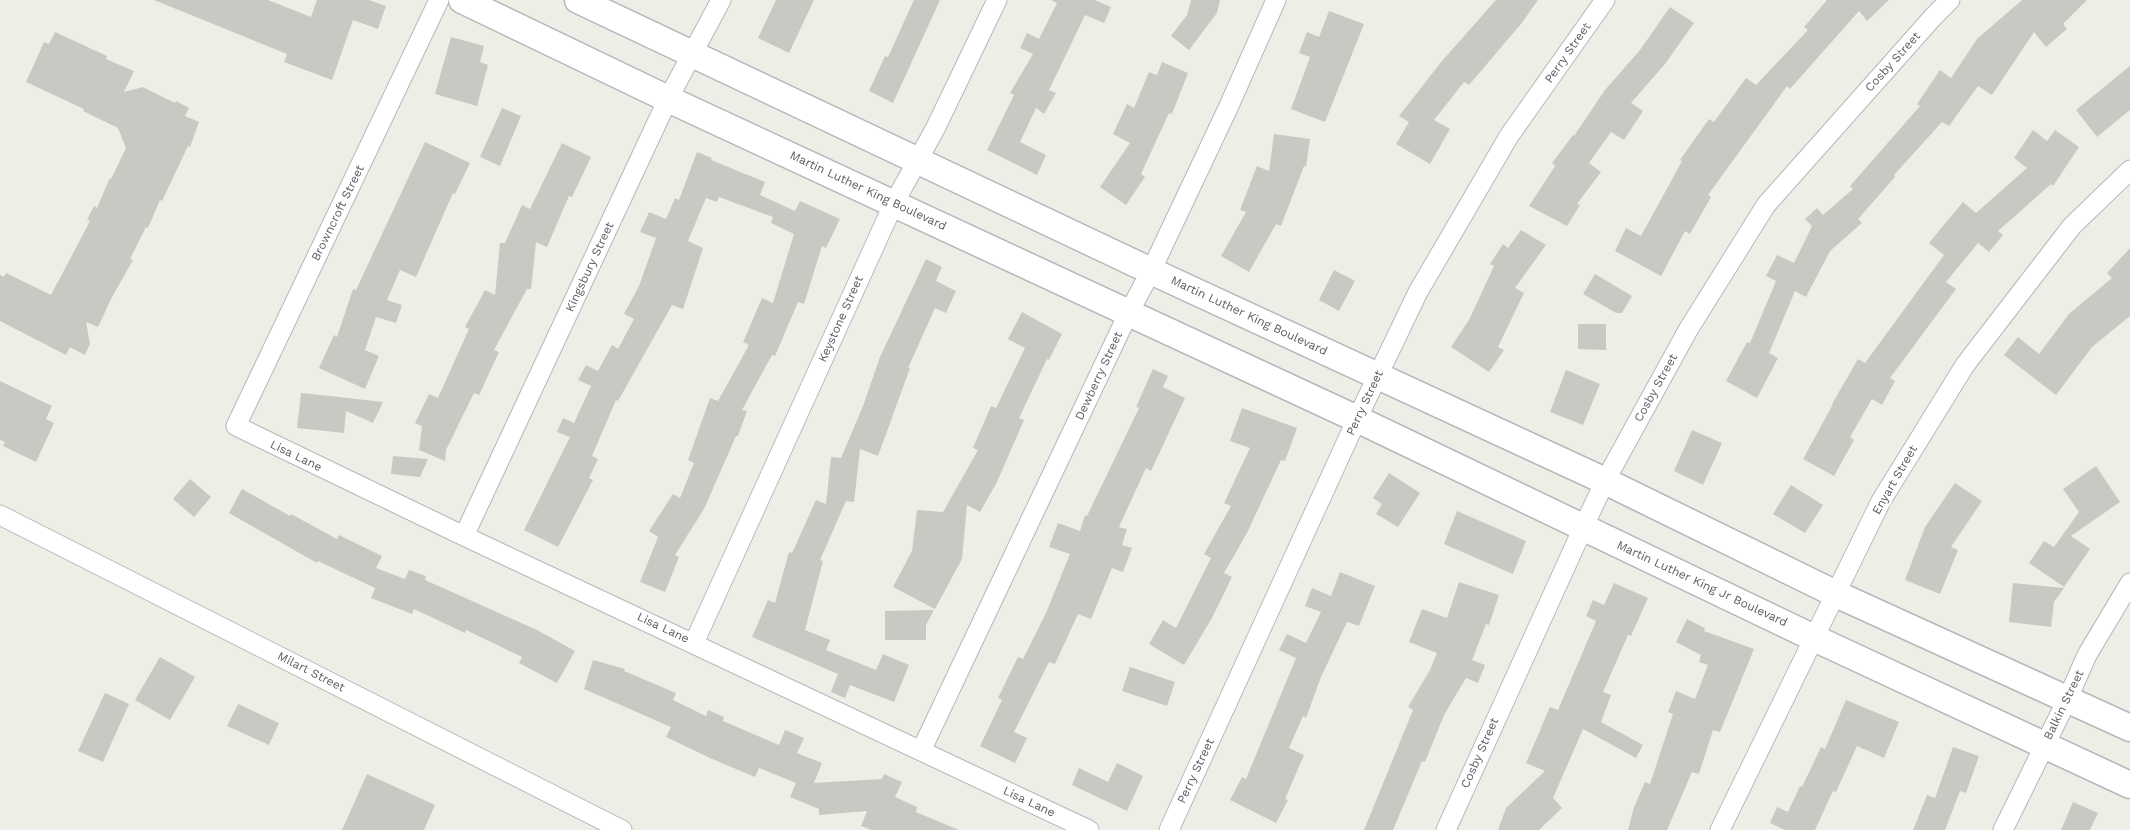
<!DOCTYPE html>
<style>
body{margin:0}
canvas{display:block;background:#eeeee6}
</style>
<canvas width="2130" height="830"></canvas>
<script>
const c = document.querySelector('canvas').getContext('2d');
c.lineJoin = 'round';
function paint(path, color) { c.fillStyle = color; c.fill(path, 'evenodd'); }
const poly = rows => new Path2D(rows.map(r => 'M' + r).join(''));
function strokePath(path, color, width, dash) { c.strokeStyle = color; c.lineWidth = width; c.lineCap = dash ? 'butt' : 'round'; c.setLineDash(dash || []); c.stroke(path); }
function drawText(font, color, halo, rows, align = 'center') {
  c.font = font + ' "Work Sans",sans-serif'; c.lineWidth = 5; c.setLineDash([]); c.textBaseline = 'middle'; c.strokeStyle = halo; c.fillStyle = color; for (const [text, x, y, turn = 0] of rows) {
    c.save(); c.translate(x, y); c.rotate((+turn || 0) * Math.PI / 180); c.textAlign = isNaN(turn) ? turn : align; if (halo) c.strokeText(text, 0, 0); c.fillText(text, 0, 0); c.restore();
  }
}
paint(poly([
 [154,0,268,0,311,17,317,0,369,0,386,6,378,29,353,20,332,80,284,62,287,54],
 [776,0,814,0,789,53,758,38],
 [914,0,940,0,893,103,869,91,885,56,888,57],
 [1051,0,1095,0,1111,7,1104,23,1085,15,1049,90,1056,93,1044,114,1036,108,1020,142,1046,155,1037,175,987,150,1014,95,1010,93,1033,54,1020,48,1027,33,1039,39,1057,3],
 [1191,0,1220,0,1217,13,1189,50,1171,36,1187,15],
 [1496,0,1538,0,1521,24,1469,85,1464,82,1434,120,1450,129,1430,164,1396,144,1409,122,1399,116,1442,61],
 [1827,0,1889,0,1867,21,1859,11,1790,89,1787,86,1708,195,1711,197,1690,234,1685,231,1661,276,1615,251,1626,228,1641,236,1682,161,1680,160,1709,119,1714,122,1746,78,1756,85,1808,30,1804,27],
 [2022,0,2087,0,2063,24,2067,29,2046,47,2034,32,1992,95,1978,86,1949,126,1942,122,1894,175,1895,177,1858,219,1862,223,1830,251,1806,297,1795,291,1769,353,1778,358,1757,398,1726,381,1747,342,1750,343,1776,281,1766,276,1777,255,1794,263,1812,226,1805,219,1817,208,1823,215,1853,189,1850,186,1920,106,1917,104,1940,70,1951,78,1977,39],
 [1670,7,1694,23,1665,64,1631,103,1643,111,1624,140,1611,132,1589,163,1601,172,1577,204,1580,205,1567,226,1529,206,1555,166,1552,163,1573,135,1574,136,1605,90,1640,50],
 [1329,11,1364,24,1325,122,1291,109,1310,57,1299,53,1307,32,1319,37],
 [55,32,107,56,106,59,134,71,124,92,143,87,175,103,176,101,189,108,185,116,199,122,190,147,188,146,162,201,160,200,148,228,146,227,130,259,133,260,111,299,98,327,86,322,90,344,85,355,70,347,66,355,0,321,0,275,4,277,6,273,51,295,90,221,87,220,94,206,97,208,109,180,112,177,126,148,118,128,83,111,84,109,26,82,44,42,49,44],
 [451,37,484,46,480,62,488,65,477,106,435,94],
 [1162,62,1188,73,1172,114,1169,113,1141,174,1145,177,1126,205,1100,187,1130,143,1113,134,1127,104,1134,108,1149,72,1157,75],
 [2130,66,2130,110,2097,137,2076,110],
 [502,108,521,116,500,166,480,157],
 [2033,130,2047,141,2055,130,2079,147,2053,186,2051,184,1998,231,2003,235,1989,252,1978,243,1946,282,1956,289,1890,378,1895,381,1882,405,1872,399,1850,437,1854,440,1834,476,1803,459,1833,404,1832,404,1858,359,1865,363,1944,255,1929,243,1963,202,1976,213,2027,168,2014,158],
 [1274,134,1310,139,1306,167,1304,166,1281,226,1276,224,1249,272,1221,256,1246,212,1240,210,1257,166,1269,171],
 [425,142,470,163,455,194,453,193,416,277,400,270,387,300,402,305,396,323,376,317,365,350,379,356,365,389,319,368,334,335,337,337,353,289,356,290],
 [562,143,591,157,572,197,569,196,547,247,536,242,531,289,527,289,494,350,499,352,479,395,474,393,446,450,445,461,419,450,422,426,415,423,429,394,438,398,469,329,465,327,485,290,495,295,500,243,505,243,522,205,530,209],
 [697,152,712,158,711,160,765,182,760,195,795,211,800,201,840,219,826,248,822,246,804,304,798,302,775,356,772,355,742,410,747,411,738,436,736,436,704,509,675,555,679,557,665,592,640,582,658,537,649,531,673,494,680,498,694,463,688,460,710,398,718,401,749,345,743,342,762,298,773,303,794,234,771,223,773,217,719,197,717,202,706,198,688,241,703,248,683,309,672,305,618,401,616,400,592,456,598,459,589,478,593,480,558,547,524,530,570,437,557,432,563,418,574,423,591,386,578,380,586,365,598,371,612,345,618,349,634,319,624,314,639,286,656,238,640,232,649,212,666,219,675,198,679,200],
 [1521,230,1546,245,1515,288,1524,293,1498,347,1504,350,1489,372,1451,347,1469,320,1494,266,1490,264,1503,244,1508,248],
 [2130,248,2130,316,2092,347,2056,395,2004,355,2018,337,2039,354,2069,314,2112,278,2107,273],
 [926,259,942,267,936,281,956,291,946,313,935,308,908,368,910,368,878,456,860,449,854,502,846,501,820,560,823,561,805,630,830,640,826,650,876,670,883,654,909,665,894,702,850,685,845,698,831,692,838,674,752,637,768,600,775,603,789,552,792,553,816,500,826,504,831,457,841,458,863,406,880,357],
 [1334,270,1355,281,1339,311,1319,300],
 [1595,274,1632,296,1622,313,1616,313,1583,294],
 [1022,312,1062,334,1049,360,1047,359,1019,418,1024,420,997,482,980,512,967,505,962,559,935,609,893,587,912,551,917,510,943,512,978,450,973,448,991,406,996,408,1025,348,1008,339],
 [1578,324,1606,324,1606,350,1578,349],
 [1153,369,1168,376,1163,387,1185,398,1151,471,1146,468,1119,527,1127,529,1122,545,1132,548,1123,572,1112,568,1091,619,1078,614,1055,664,1049,662,1014,732,1027,738,1015,763,980,746,1002,700,998,698,1018,657,1023,659,1046,613,1070,554,1049,547,1058,523,1080,531,1085,515,1087,516,1139,408,1136,407],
 [1566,370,1600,384,1583,425,1550,412],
 [0,381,52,406,46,419,54,423,36,462,3,446,5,442,0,440],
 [301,393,330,396,383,402,373,423,346,411,344,433,297,428],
 [1242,408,1297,428,1285,461,1281,460,1247,533,1224,573,1232,577,1213,616,1184,665,1149,644,1163,620,1176,628,1211,558,1204,554,1231,506,1224,503,1250,448,1230,441],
 [1692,430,1722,443,1703,485,1674,471],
 [393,456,428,459,420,477,391,474],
 [2096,466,2120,502,2071,536,2090,549,2064,587,2029,563,2044,541,2054,547,2079,512,2063,489],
 [1389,473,1420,493,1398,527,1376,514,1382,504,1373,498],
 [190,479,211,497,194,517,173,499],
 [1955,483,1982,501,1951,547,1958,550,1940,594,1905,580,1925,527],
 [1791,485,1823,505,1805,533,1773,514],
 [242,489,290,516,291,514,337,539,339,535,382,556,376,568,405,579,409,570,426,576,425,580,537,630,575,651,557,683,519,663,522,657,466,630,465,633,414,609,412,614,371,598,375,588,318,561,317,563,229,513],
 [1457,511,1526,541,1513,574,1444,544],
 [1340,572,1375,586,1359,626,1347,622,1321,677,1306,718,1303,716,1289,748,1304,755,1285,799,1288,800,1276,823,1230,800,1242,777,1246,779,1296,658,1279,650,1287,634,1306,643,1321,612,1305,606,1312,588,1331,596],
 [1459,582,1499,595,1489,625,1486,624,1472,660,1485,665,1478,683,1466,678,1444,715,1425,762,1422,761,1393,830,1364,830,1413,710,1408,707,1430,670,1437,653,1409,642,1422,609,1447,618],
 [1614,583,1648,598,1631,636,1628,635,1603,692,1611,695,1601,722,1643,745,1636,758,1583,729,1553,798,1562,808,1539,830,1498,830,1506,808,1545,771,1526,763,1550,707,1558,710,1596,621,1586,616,1593,600,1604,605],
 [2013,583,2064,588,2054,602,2051,627,2009,622],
 [934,610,926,625,926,640,885,640,885,611],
 [1687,619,1705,628,1704,631,1754,649,1720,732,1713,730,1699,774,1692,772,1667,830,1628,830,1634,807,1645,782,1650,784,1673,714,1668,712,1676,691,1695,699,1708,665,1699,662,1701,655,1676,642],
 [160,657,195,677,170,720,135,700],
 [593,660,625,669,624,671,676,693,673,700,706,716,708,710,724,717,723,721,779,745,785,730,804,738,797,753,822,763,814,783,882,779,884,774,902,782,895,797,917,807,916,812,959,830,871,830,861,826,867,811,819,815,819,809,790,797,796,783,759,768,755,777,710,758,666,737,671,727,584,689],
 [1130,667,1175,682,1167,706,1122,691],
 [105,693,129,704,103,762,78,751],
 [1846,700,1899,722,1884,758,1857,746,1836,792,1833,791,1815,830,1785,830,1770,823,1777,807,1788,812,1800,786,1802,787,1821,747,1825,749],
 [238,704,279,723,269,745,227,726],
 [1953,747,1979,756,1966,793,1960,791,1945,830,1913,830,1927,795,1935,798],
 [1117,763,1143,776,1127,811,1072,785,1079,768,1108,782],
 [367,774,435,805,424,830,342,830],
 [2073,802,2098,813,2090,830,2061,830]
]), '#cac8c3');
const minor = poly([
 [439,0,236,426,464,536,1089,830],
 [0,515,622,830],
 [464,536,668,99,721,0],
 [694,643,894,203,935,129,997,0],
 [921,751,1128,314,1151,271,1228,108,1276,0],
 [1169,830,1357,419,1418,292,1509,136,1605,0],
 [1446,830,1583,528,1605,481,1688,330,1766,205,1934,16,1950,0],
 [1720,830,1881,501,1965,365,2072,226,2130,170],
 [2003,830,2068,698,2087,655,2130,583]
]);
const secondary = poly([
 [462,0,668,99,1357,419,1814,638,2130,785],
 [578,0,1151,271,1605,481,1836,594,2130,728]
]);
strokePath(minor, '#b6b7bb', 21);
strokePath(secondary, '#b5b7bc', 29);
strokePath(minor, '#fff', 19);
strokePath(secondary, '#fff', 26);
drawText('12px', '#5e6065', '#fff', [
 ["Perry Street",1568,53,-55],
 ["Cosby Street",1893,62,-48],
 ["Martin Luther King Boulevard",868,191,25],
 ["Browncroft Street",338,213,-64],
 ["Kingsbury Street",590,267,-65],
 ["Martin Luther King Boulevard",1249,316,25],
 ["Keystone Street",841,319,-66],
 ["Dewberry Street",1099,376,-65],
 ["Cosby Street",1656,388,-61],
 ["Perry Street",1365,403,-65],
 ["Lisa Lane",296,456,26],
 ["Enyart Street",1895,480,-60],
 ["Martin Luther King Jr Boulevard",1702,584,25],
 ["Lisa Lane",663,628,25],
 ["Milart Street",311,672,27],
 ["Balkin Street",2064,705,-64],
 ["Cosby Street",1480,753,-66],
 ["Perry Street",1196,771,-65],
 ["Lisa Lane",1029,802,25]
]);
</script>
